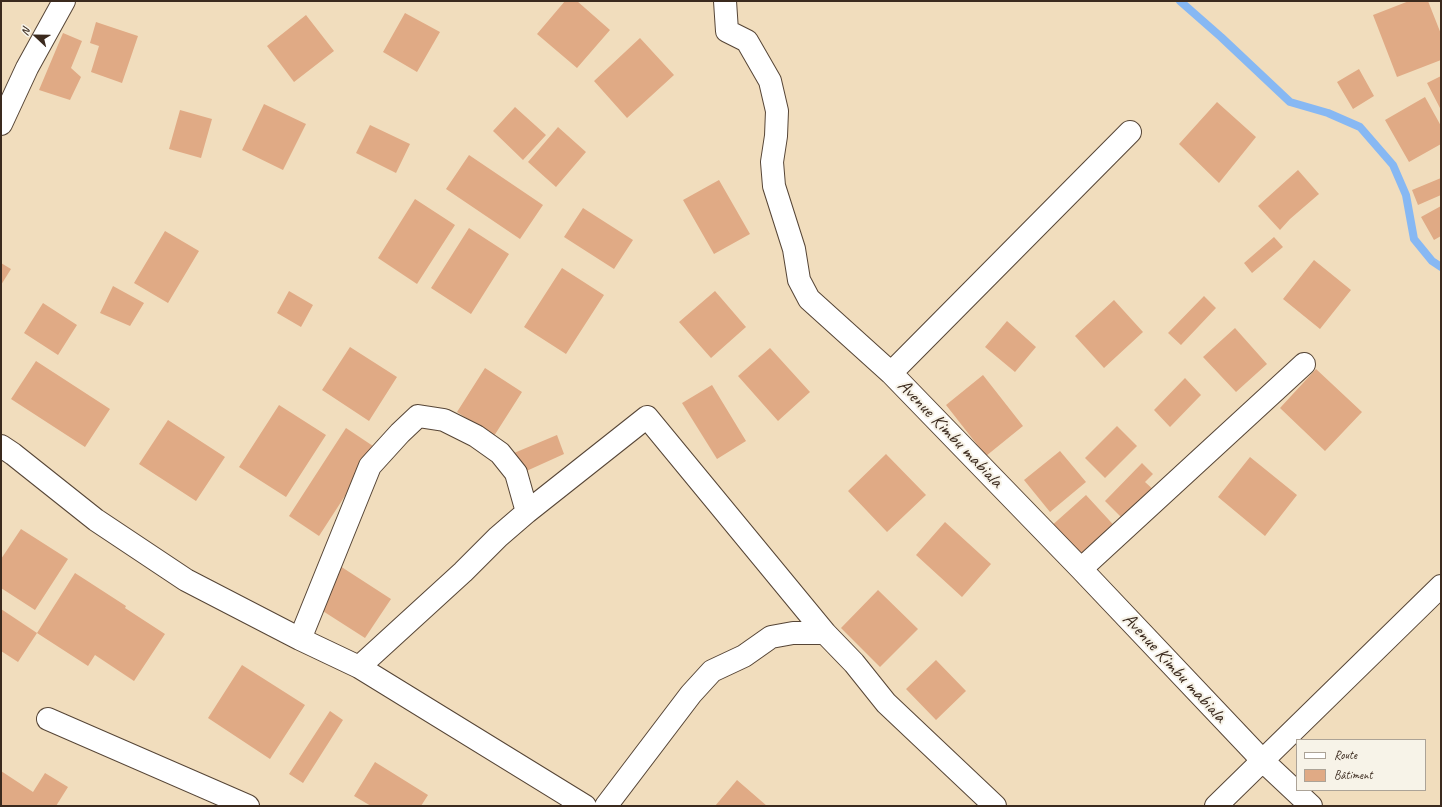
<!DOCTYPE html>
<meta charset="utf-8">
<style>
body{margin:0}
#map{position:relative;width:1442px;height:807px;overflow:hidden;background:#f1ddbd;font-family:Caveat,sans-serif}
canvas{display:block}
.frame{position:absolute;inset:0;border:2px solid #3b2a1e;pointer-events:none}
.legend{position:absolute;left:1296px;top:739px;width:130px;height:52px;box-sizing:border-box;background:#f7f3e8;border:1px solid #aca397;margin:0;padding:5px 7px;list-style:none;font-size:12px;color:#3b2a1e}
.legend li{display:flex;align-items:center;gap:8px;height:20px}
.legend b{width:20px;border:1px solid #aca397}
.north{position:absolute;left:16px;top:16px;width:40px;height:40px;-webkit-text-stroke:3px #f7f3e8;paint-order:stroke;rotate:292deg;font-size:11px;font-weight:700;line-height:16px;text-align:center;color:#3b2a1e}
.north::after{content:'';display:block;margin:auto;width:14px;height:18px;background:#3b2a1e;clip-path:polygon(50% 0,100% 100%,50% 72%,0 100%)}
</style>
<div id="map">
<canvas width="1442" height="807"></canvas>
<div class="frame"></div>
<ul class="legend">
<li><b style="height:5px;background:#fff"></b>Route</li>
<li><b style="height:11px;background:#e0aa85"></b>Bâtiment</li>
</ul>
<div class="north">N</div>
</div>
<script>
const c = document.querySelector('canvas').getContext('2d');
c.lineJoin = 'round';
const poly = rows => new Path2D(rows.map(r => 'M' + r).join(''));
function strokePath(path, color, width, dash) { c.strokeStyle = color; c.lineWidth = width; c.lineCap = dash ? 'butt' : 'round'; c.setLineDash(dash || []); c.stroke(path); }
function paint(path, color) { c.fillStyle = color; c.fill(path, 'evenodd'); }
function drawText(font, color, halo, rows, align = 'center') {
  c.font = font + ' Caveat,sans-serif'; c.lineWidth = 4; c.setLineDash([]); c.textBaseline = 'middle'; c.strokeStyle = halo; c.fillStyle = color; for (const [text, x, y, turn = 0] of rows) {
    c.save(); c.translate(x, y); c.rotate((+turn || 0) * Math.PI / 180); c.textAlign = isNaN(turn) ? turn : align; if (halo) c.strokeText(text, 0, 0); c.fillText(text, 0, 0); c.restore();
  }
}
strokePath(poly([
 [1180,1,1221,37,1290,102,1328,113,1360,127,1393,165,1406,195,1414,239,1432,261,1441,267]
]), '#87b8f3', 8);
paint(poly([
 [565,1,577,1,610,30,577,68,537,34],
 [1409,1,1428,1,1441,34,1441,60,1397,77,1373,15],
 [405,13,440,32,417,72,383,52],
 [306,15,334,51,294,82,267,46],
 [96,22,138,36,122,83,91,72,99,46,90,43],
 [63,33,82,41,71,68,81,77,70,100,39,90],
 [640,38,674,75,627,118,594,81],
 [1359,69,1374,96,1353,109,1337,82],
 [1441,76,1441,110,1427,83],
 [1425,97,1441,126,1441,144,1409,162,1385,120],
 [1217,102,1256,137,1219,183,1179,144],
 [264,104,306,124,283,170,242,150],
 [515,107,546,135,523,160,493,131],
 [180,110,212,119,201,158,169,149],
 [370,125,410,144,396,173,356,153],
 [558,127,586,152,556,187,528,162],
 [469,155,543,205,520,239,446,189],
 [1298,170,1319,194,1290,219,1280,230,1258,206],
 [1441,178,1441,195,1418,205,1412,190],
 [719,180,750,234,714,254,683,200],
 [415,199,455,225,417,284,378,258],
 [1441,206,1441,236,1434,240,1421,217],
 [583,208,633,240,614,269,564,237],
 [469,228,509,254,471,314,431,288],
 [165,231,199,251,168,303,134,283],
 [1274,237,1283,247,1252,273,1244,263],
 [1314,260,1351,290,1320,329,1283,299],
 [1,263,11,269,1,285],
 [562,268,604,295,566,354,524,327],
 [113,286,144,303,130,326,100,313],
 [289,291,313,305,301,327,277,313],
 [715,291,746,327,711,358,679,322],
 [1204,296,1216,308,1181,345,1168,333],
 [1114,300,1143,332,1104,368,1075,336],
 [43,303,77,325,58,355,24,333],
 [1007,321,1036,347,1015,372,985,347],
 [1235,328,1267,364,1236,392,1203,357],
 [350,347,397,377,369,421,322,390],
 [770,348,810,392,778,421,738,376],
 [36,361,110,409,85,447,11,399],
 [485,368,522,392,494,436,457,412],
 [1316,369,1362,412,1325,451,1280,408],
 [983,375,1023,426,986,456,946,405],
 [1185,378,1201,395,1170,427,1154,410],
 [712,385,746,441,717,459,682,403],
 [279,405,326,435,286,497,239,467],
 [168,420,225,457,196,501,139,464],
 [1117,426,1137,446,1105,478,1085,458],
 [346,428,376,448,319,536,289,516],
 [557,435,564,454,522,473,514,453],
 [1060,451,1086,482,1050,512,1024,480],
 [886,454,926,495,887,532,848,491],
 [1250,457,1297,495,1265,536,1218,497],
 [1142,463,1153,474,1145,482,1156,492,1126,522,1105,501],
 [1086,495,1120,532,1083,565,1049,528],
 [945,522,991,564,962,597,916,555],
 [21,529,68,559,35,610,1,588,1,559],
 [340,566,391,599,365,638,315,606],
 [75,573,126,606,125,608,165,634,134,681,95,655,88,666,37,633],
 [878,590,918,629,880,667,841,628],
 [1,609,37,633,18,662,1,651],
 [936,660,966,691,936,720,906,689],
 [242,665,305,705,270,759,208,718],
 [330,711,343,720,303,783,289,774],
 [375,762,428,795,421,806,371,806,354,796],
 [1,771,33,792,45,773,68,787,56,806,1,806],
 [737,780,767,806,715,806]
]), '#e0aa85');
const minor = poly([
 [725,1,727,31,747,41,770,81,777,111,776,136,772,162,774,186,794,249,799,280,809,299,891,373,1081,569,1263,761,1311,806],
 [1,124,27,68,64,1],
 [891,373,1130,132],
 [1,446,13,454,96,520,186,580,300,639,359,667,585,806],
 [527,512,647,417,825,633],
 [1081,569,1304,364],
 [300,639,370,466,400,433,418,416,444,420,476,436,500,453,516,473,527,512,498,537,463,572,359,667],
 [48,719,248,806],
 [606,806,691,694,712,671,744,656,771,637,793,633,825,633,854,663,886,703,995,806],
 [1216,806,1441,586]
]);
strokePath(minor, '#564536', 24);
strokePath(minor, '#fff', 22);
drawText('19px', '#3b2a1e', '#f7f3e8', [
 ["Avenue Kimbu mabiala",950,434,46],
 ["Avenue Kimbu mabiala",1174,668,47]
]);
</script>
